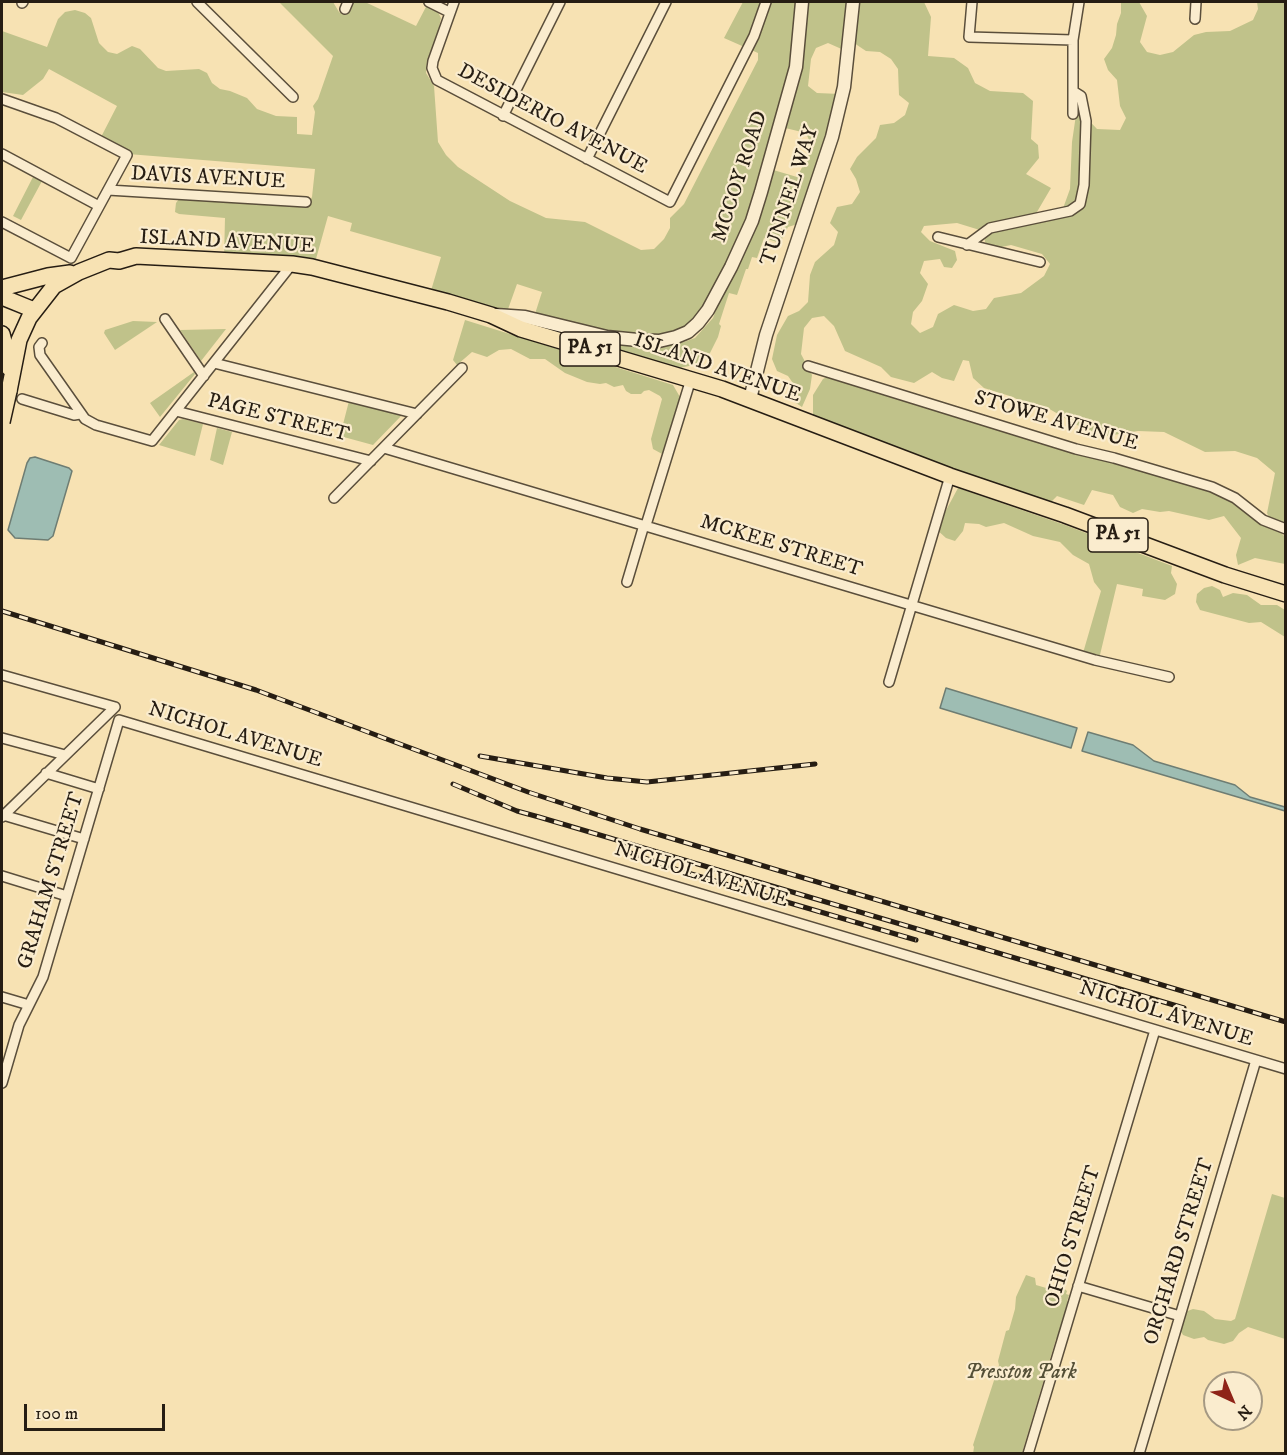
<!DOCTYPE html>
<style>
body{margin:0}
#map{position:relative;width:1287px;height:1455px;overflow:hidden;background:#f7e2b3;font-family:"IM FELL DW Pica",serif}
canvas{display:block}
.frame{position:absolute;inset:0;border:3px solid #261d13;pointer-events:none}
.north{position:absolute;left:1203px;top:1371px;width:60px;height:60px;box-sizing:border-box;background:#faecce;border:2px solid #a59983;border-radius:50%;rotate:136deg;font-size:16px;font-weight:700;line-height:24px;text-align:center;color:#261d13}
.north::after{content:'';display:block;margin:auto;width:21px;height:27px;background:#8f2418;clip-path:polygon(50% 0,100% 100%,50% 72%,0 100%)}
.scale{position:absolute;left:24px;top:1404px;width:141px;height:27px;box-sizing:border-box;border:3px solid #261d13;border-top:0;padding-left:8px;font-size:18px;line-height:21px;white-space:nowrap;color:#261d13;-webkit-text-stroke:4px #faecce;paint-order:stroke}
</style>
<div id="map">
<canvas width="1287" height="1455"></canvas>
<div class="frame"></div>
<div class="north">N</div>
<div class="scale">100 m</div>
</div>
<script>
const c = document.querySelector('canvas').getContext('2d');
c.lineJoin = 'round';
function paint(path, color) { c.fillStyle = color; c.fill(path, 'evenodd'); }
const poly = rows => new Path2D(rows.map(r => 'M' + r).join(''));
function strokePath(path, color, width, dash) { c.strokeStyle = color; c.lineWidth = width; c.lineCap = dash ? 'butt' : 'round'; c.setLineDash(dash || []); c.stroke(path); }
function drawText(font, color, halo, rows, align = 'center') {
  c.font = font + ' "IM FELL DW Pica",serif'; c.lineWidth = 4.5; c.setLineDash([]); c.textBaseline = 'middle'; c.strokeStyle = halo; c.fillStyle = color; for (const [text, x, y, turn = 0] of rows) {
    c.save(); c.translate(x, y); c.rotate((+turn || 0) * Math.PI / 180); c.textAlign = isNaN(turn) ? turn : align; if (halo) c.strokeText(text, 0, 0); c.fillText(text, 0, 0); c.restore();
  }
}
paint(poly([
 [279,2,333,2,339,12,344,15,352,2,365,2,416,26,428,3,436,8,441,18,438,32,427,61,426,73,434,86,438,142,446,155,458,167,510,201,546,218,585,222,641,250,654,249,664,239,670,228,670,218,684,204,758,60,758,53,724,38,743,2,803,2,797,66,732,264,690,328,667,338,635,338,534,317,542,292,517,284,507,312,430,294,441,257,350,231,352,223,328,216,314,266,224,259,225,218,179,214,175,212,176,203,179,199,304,205,308,204,312,197,315,169,128,154,100,139,117,106,49,69,43,79,23,95,2,92,2,31,47,47,58,19,65,12,75,10,85,13,91,18,99,43,108,52,117,54,132,46,140,49,158,68,166,71,199,69,207,73,212,83,220,89,230,91,247,98,257,109,276,116,297,117,297,134,312,135,315,112,313,106,318,99,333,56],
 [806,2,851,2,846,51,828,43,816,48,811,59,808,86,817,93,840,94,801,223,788,227,780,243,764,238,757,258,752,257,748,269,746,269,737,295,729,293,719,324,721,326,718,337,710,353,694,365,674,369,604,348,596,341,653,347,684,342,695,338,713,318,770,169,797,177,809,154,809,140,806,133,781,127],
 [857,2,924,2,931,17,928,56,954,58,968,68,975,83,990,91,1023,93,1033,101,1031,139,1038,145,1039,158,1026,174,1051,188,1034,217,983,231,957,223,924,226,921,232,930,241,955,251,957,260,952,268,944,267,940,259,924,261,920,273,928,284,922,301,913,312,911,324,920,333,933,327,938,314,954,305,973,311,986,309,994,298,1021,293,1044,276,1050,264,1042,254,1011,245,992,249,985,242,984,233,1061,214,1070,189,1072,142,1077,108,1097,129,1120,130,1126,118,1120,106,1117,80,1108,70,1104,59,1112,48,1116,35,1117,24,1121,13,1121,2,1139,2,1147,16,1140,42,1147,52,1160,55,1173,52,1194,35,1206,32,1230,31,1253,20,1258,9,1257,2,1285,2,1285,526,1270,519,1267,513,1275,473,1257,458,1235,451,1205,452,1164,432,1138,431,1107,436,1084,429,1046,407,1033,408,1013,397,984,388,973,378,969,361,963,360,954,381,942,378,932,372,914,383,891,377,881,367,845,351,834,326,824,316,812,318,804,328,801,354,812,375,810,389,802,407,793,401,795,386,788,376,777,371,772,359,777,335,788,316,799,311,808,302,810,275,815,262,834,245,838,232,830,223,837,207,852,204,860,192,856,179,850,169,857,157,876,138,880,125,894,123,905,115,909,103,899,95,898,69,891,59,880,52,866,51,851,41],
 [33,177,42,181,21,220,13,216],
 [465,320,673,385,680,397,680,404,664,455,653,449,651,439,662,399,660,396,649,390,644,391,641,394,631,394,626,391,623,385,614,387,606,383,600,384,587,382,565,373,545,359,530,359,511,349,499,350,487,357,472,352,457,365,453,360],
 [133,321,157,322,115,350,104,333,105,330],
 [226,329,201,361,180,330],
 [194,372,195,374,160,417,150,403],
 [833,374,1212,488,1277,528,1285,537,1285,564,1255,558,1238,565,1236,555,1241,538,1224,516,1209,520,1169,511,1160,512,1142,509,1133,513,1120,507,1113,495,1092,490,1084,505,1057,496,1046,507,813,422,813,395,823,379],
 [349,401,403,414,373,445,340,436],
 [183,419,203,424,195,456,159,445,179,420],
 [217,428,232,432,223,465,210,460],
 [958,488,1065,525,1172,566,1171,573,1177,584,1175,594,1165,600,1142,596,1143,589,1117,584,1099,659,1083,653,1101,591,1094,582,1089,564,1073,555,1060,542,1033,536,1004,523,986,527,979,524,965,523,963,531,955,541,946,538,936,529],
 [1212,586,1220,590,1223,597,1233,593,1247,595,1261,605,1277,605,1285,610,1285,637,1261,622,1249,623,1200,610,1196,602,1197,594,1204,588],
 [1272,1194,1285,1198,1285,1339,1248,1327,1239,1333,1233,1341,1224,1344,1208,1340,1204,1337,1194,1339,1183,1335,1178,1326,1182,1313,1193,1309,1204,1311,1215,1319,1231,1321,1235,1319],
 [1026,1275,1035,1278,1036,1285,1053,1290,1055,1286,1061,1286,1067,1291,1066,1294,1069,1295,1067,1301,1072,1307,1063,1335,1056,1339,1022,1453,973,1454,974,1447,973,1445,999,1365,998,1361,1006,1331,1009,1330,1015,1309,1016,1297]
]), '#c0c28a');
const water = poly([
 [35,457,69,468,72,471,53,536,48,540,15,538,8,530,27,463,30,458,35,457],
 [946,688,1077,728,1071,748,940,708,946,688],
 [1088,732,1133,745,1154,761,1235,785,1250,797,1285,807,1285,811,1082,751,1088,732]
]);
paint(water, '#9ebdb3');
strokePath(water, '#6e7d73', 1.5);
const minor = poly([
 [197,2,293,97],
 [429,2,449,12],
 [454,2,433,61,432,68,437,80,670,202,754,36,766,2],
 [972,2,969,37,1073,40],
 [22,3,23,2],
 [345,9,348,2],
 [1195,19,1196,2],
 [2,99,56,118,127,155,71,258],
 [1073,114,1073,40,1079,2],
 [503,116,560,2],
 [2,154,99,206],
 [587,159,666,2],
 [108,190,306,202],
 [2,222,71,258],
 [938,237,1040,262],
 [967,245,990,228,1070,211,1080,204,1084,185,1086,121,1081,96,1073,91],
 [165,319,204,376],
 [42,343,39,347,40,355,85,419,96,425,152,441,292,264],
 [214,363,417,414],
 [808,366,1076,449,1114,458,1212,487,1235,498,1263,520,1286,529],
 [22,399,74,415,80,414],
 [176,411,371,461],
 [384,448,1095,660,1169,677],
 [334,498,462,368],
 [646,525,691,379],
 [627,582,644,525],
 [2,675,115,707],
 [889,682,950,476],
 [119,720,1286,1069],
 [2,738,65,755],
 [46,773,99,789],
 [3,815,84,839],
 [2,817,115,707],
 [2,876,67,896],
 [2,997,29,1005],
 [2,1083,19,1025,43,977,119,720],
 [1078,1286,1180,1316],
 [1028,1454,1155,1030],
 [1139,1454,1256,1060]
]);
const tertiary = poly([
 [496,315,525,317,607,337,638,340,659,341,676,337,688,332,698,323,708,310,731,267,752,221,761,192,796,67,802,2],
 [750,399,766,335,832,137,844,87,853,2]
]);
const primary = poly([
 [2,288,48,276,70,273],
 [2,297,34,310],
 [2,334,6,349,9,368],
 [9,391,19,340,29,318,54,286,79,272,109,260,119,261,136,256,292,264,312,267,448,302,491,315,521,329,722,389,950,476,1065,515,1225,575,1286,594]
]);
strokePath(minor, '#5a4e3b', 12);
strokePath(tertiary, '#5a4e3b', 15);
strokePath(primary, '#261d13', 18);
strokePath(minor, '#faecce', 9);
strokePath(tertiary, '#faecce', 12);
strokePath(primary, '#f7e2b3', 15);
const rail = poly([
 [2,611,256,690,528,792,640,829,1286,1022],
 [480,756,607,778,647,782,815,764],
 [453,784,517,811,539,817,1184,1008],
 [623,850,681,871,916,940]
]);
strokePath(rail, '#261d13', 5);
strokePath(rail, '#faecce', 3, [9]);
const primaryBridge = poly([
 [2,422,9,391]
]);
strokePath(primaryBridge, '#261d13', 18, []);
strokePath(primaryBridge, '#f7e2b3', 15);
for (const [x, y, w] of [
 [590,349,60],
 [1118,535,60]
]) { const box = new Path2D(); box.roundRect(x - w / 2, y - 17, w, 34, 4.5); c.fillStyle = '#faecce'; c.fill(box); strokePath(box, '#261d13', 1.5); }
drawText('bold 20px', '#261d13', null, [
 ["PA 51",590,349],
 ["PA 51",1118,535]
]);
drawText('21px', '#261d13', '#faecce', [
 ["DESIDERIO AVENUE",552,120,28],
 ["MCCOY ROAD",741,177,-72],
 ["DAVIS AVENUE",208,179,3],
 ["TUNNEL WAY",791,196,-72],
 ["ISLAND AVENUE",227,243,3],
 ["ISLAND AVENUE",717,369,19],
 ["PAGE STREET",278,419,14],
 ["STOWE AVENUE",1056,422,16],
 ["MCKEE STREET",781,547,17],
 ["NICHOL AVENUE",235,736,17],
 ["NICHOL AVENUE",701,876,17],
 ["GRAHAM STREET",52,881,-73],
 ["NICHOL AVENUE",1166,1015,17],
 ["OHIO STREET",1074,1237,-73],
 ["ORCHARD STREET",1180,1252,-73]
]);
drawText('italic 21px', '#544f37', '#faecce', [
 ["Presston Park",1021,1374]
]);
</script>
